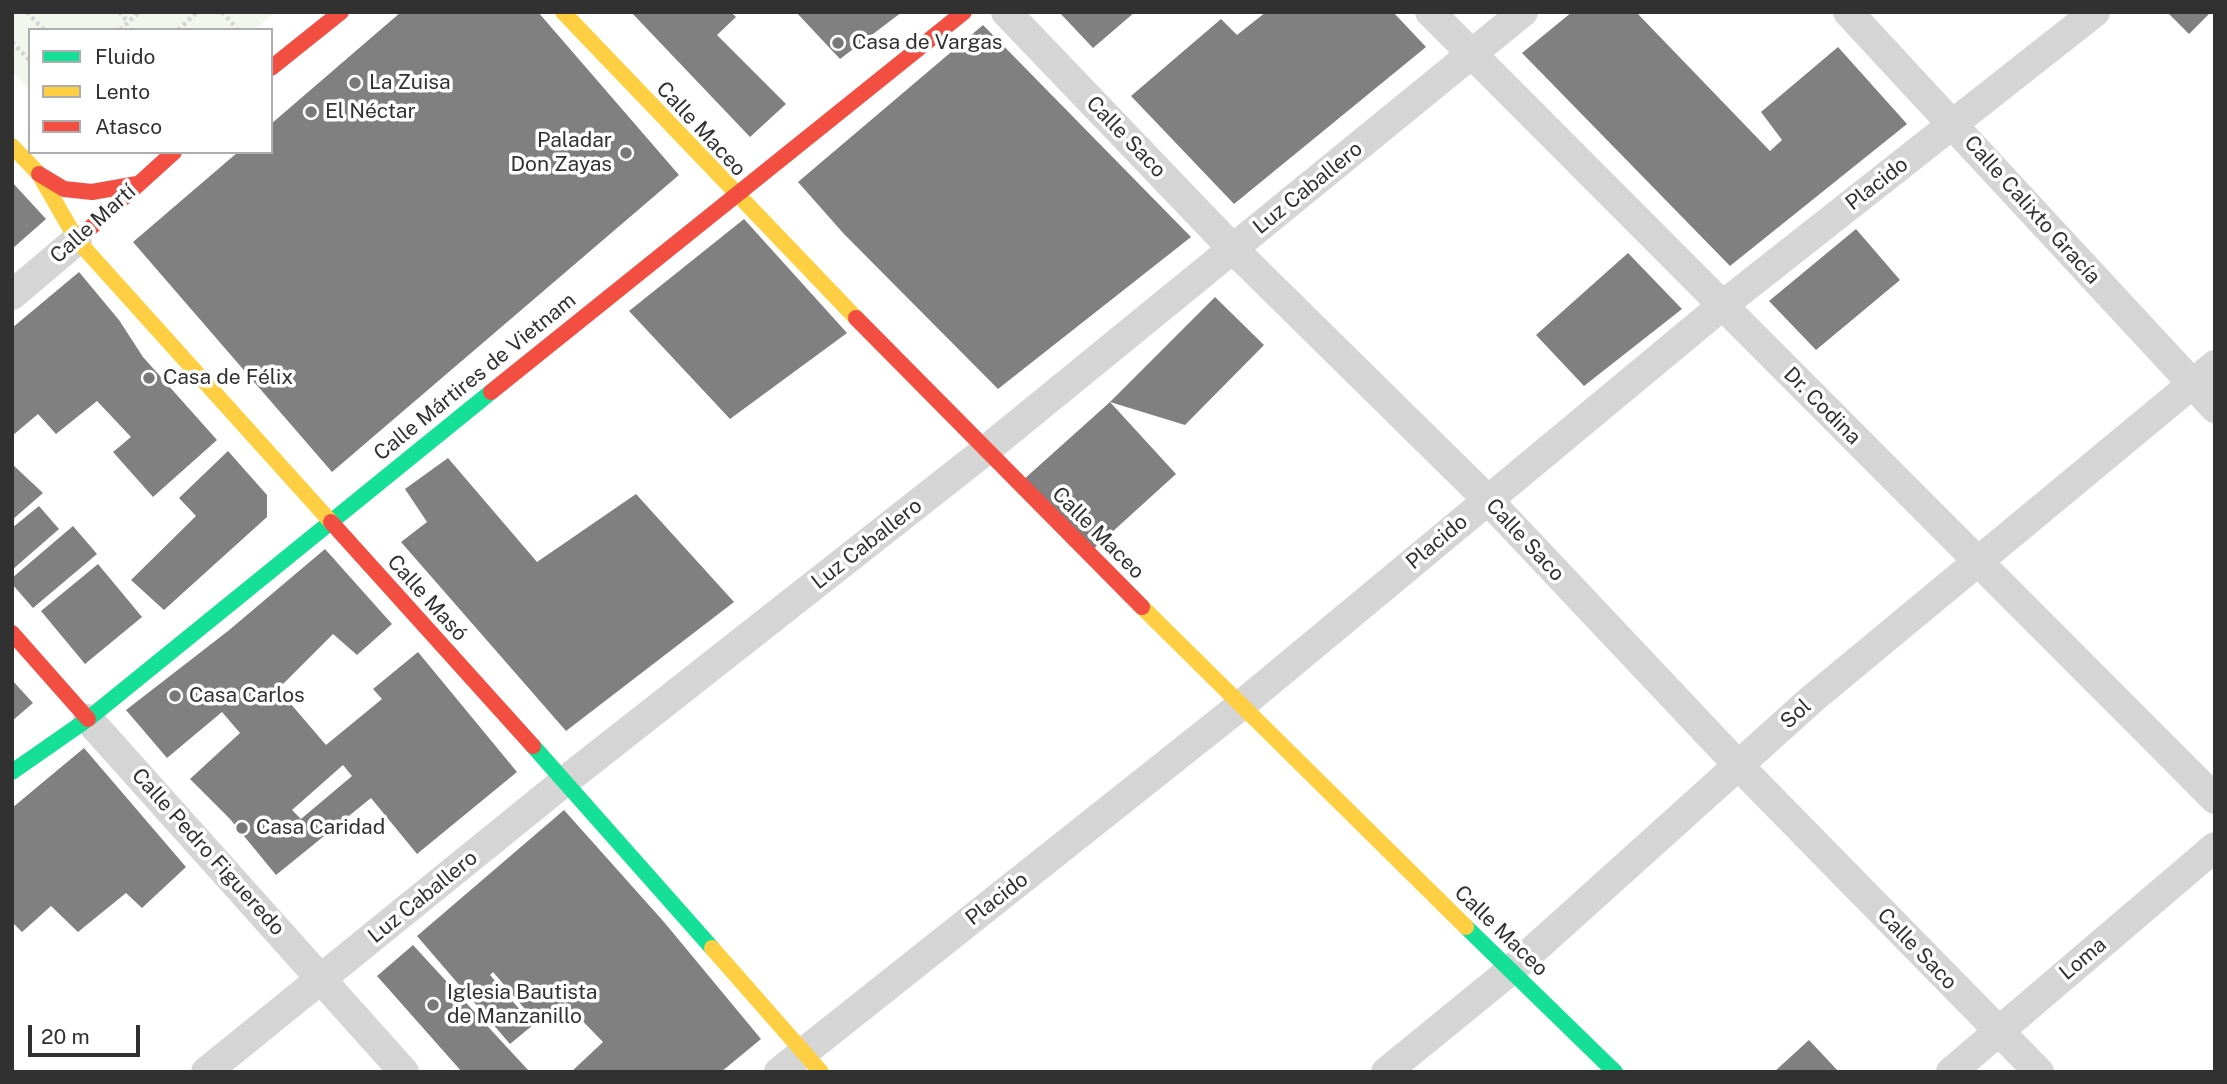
<!DOCTYPE html>
<meta charset="utf-8">
<style>
body{margin:0}
#map{position:relative;width:2227px;height:1084px;overflow:hidden;background:#fff;font-family:"Public Sans",sans-serif}
canvas{display:block}
.frame{position:absolute;inset:0;border:14px solid #313131;pointer-events:none}
.legend{position:absolute;left:28px;top:28px;width:245px;height:126px;box-sizing:border-box;background:#fff;border:2px solid #adadad;margin:0;padding:9px 12px;list-style:none;font-size:21px;color:#313131}
.legend li{display:flex;align-items:center;gap:14px;height:35px}
.legend b{width:35px;border:2px solid #adadad}
.scale{position:absolute;left:28px;top:1025px;width:112px;height:32px;box-sizing:border-box;border:4px solid #313131;border-top:0;padding-left:9px;font-size:21px;line-height:24px;white-space:nowrap;color:#313131;-webkit-text-stroke:5px #fff;paint-order:stroke}
</style>
<div id="map">
<canvas width="2227" height="1084"></canvas>
<div class="frame"></div>
<ul class="legend">
<li><b style="height:9px;background:#16e098"></b>Fluido</li>
<li><b style="height:9px;background:#ffcf43"></b>Lento</li>
<li><b style="height:9px;background:#f24e42"></b>Atasco</li>
</ul>
<div class="scale">20 m</div>
</div>
<script>
const c = document.querySelector('canvas').getContext('2d');
c.lineJoin = 'round';
function paint(path, color) { c.fillStyle = color; c.fill(path, 'evenodd'); }
const poly = rows => new Path2D(rows.map(r => 'M' + r).join(''));
function strokePath(path, color, width, dash) { c.strokeStyle = color; c.lineWidth = width; c.lineCap = dash ? 'butt' : 'round'; c.setLineDash(dash || []); c.stroke(path); }
function drawText(font, color, halo, rows, align = 'center') {
  c.font = font + ' "Public Sans",sans-serif'; c.lineWidth = 7; c.setLineDash([]); c.textBaseline = 'middle'; c.strokeStyle = halo; c.fillStyle = color; for (const [text, x, y, turn = 0] of rows) {
    c.save(); c.translate(x, y); c.rotate((+turn || 0) * Math.PI / 180); c.textAlign = isNaN(turn) ? turn : align; if (halo) c.strokeText(text, 0, 0); c.fillText(text, 0, 0); c.restore();
  }
}
paint(poly([
 [12,12,275,12,254,30,30,30,30,91,12,72]
]), '#f2f6ed');
paint(poly([
 [401,12,538,12,679,175,332,472,133,242,238,152,271,152,271,124],
 [631,12,731,12,736,17,717,35,786,104,750,137],
 [796,12,902,12,840,59],
 [1059,12,1135,12,1093,48],
 [1266,12,1393,12,1426,47,1234,204,1131,96,1221,19,1237,35],
 [1572,12,1636,12,1770,151,1782,140,1761,112,1838,47,1907,124,1730,266,1522,53],
 [2167,12,2211,12,2189,34],
 [983,25,1191,237,998,389,844,234,798,182],
 [12,182,46,219,12,249],
 [744,219,847,333,730,419,629,311],
 [1856,229,1900,280,1816,350,1769,301],
 [1628,253,1682,309,1584,386,1536,335],
 [79,272,119,320,143,357,217,440,153,497,113,452,131,437,97,401,56,434,38,414,12,436,12,328],
 [1215,297,1264,345,1185,425,1110,402,1176,474,1089,553,1022,481,1110,402],
 [228,451,267,495,267,517,164,610,131,580,196,516,179,498],
 [448,458,537,562,636,494,734,602,566,731,401,542,427,522,405,489],
 [12,464,43,493,12,520],
 [39,506,59,529,12,570,12,528],
 [73,526,97,554,33,608,12,584,12,578],
 [325,549,392,624,357,655,333,634,278,689,326,745,382,699,373,689,418,652,517,772,417,854,371,798,276,875,230,819,190,779,240,733,222,712,167,758,126,710,228,631],
 [343,765,352,776,301,819,292,810],
 [98,564,142,617,85,664,41,611],
 [12,680,33,703,12,721],
 [84,748,186,867,142,908,126,893,78,932,51,906,22,932,12,922,12,808],
 [564,810,664,922,761,1039,721,1072,571,1072,603,1042,565,1003,537,1023,493,972,490,975,533,1025,510,1044,417,936],
 [413,945,503,1043,530,1072,462,1072,377,976],
 [1809,1040,1839,1072,1774,1072]
]), '#808080');
strokePath(poly([
 [27,12,44,30],
 [119,12,128,22],
 [222,12,238,30],
 [120,30,139,12],
 [178,30,197,12],
 [12,42,30,61]
]), '#d5d5d5', 4.5, [3.5, 3.5]);
strokePath(poly([
 [1006,12,1233,249,1488,500,1739,766,2039,1072],
 [1430,12,2215,799],
 [1848,12,2215,408],
 [12,295,77,240],
 [88,719,404,1072],
 [206,1072,565,781,986,450,1523,12],
 [779,1072,1240,706,1723,305,2095,12],
 [1386,1072,1511,970,1812,699,2215,365],
 [1951,1072,2215,847]
]), '#d5d5d5', 30);
strokePath(poly([
 [533,746,712,948],
 [12,772,88,719,491,392],
 [1466,927,1615,1072]
]), '#16e098', 16);
strokePath(poly([
 [563,12,856,318],
 [12,146,39,174,77,240,331,522],
 [1142,607,1466,927],
 [712,948,821,1072]
]), '#ffcf43', 16);
strokePath(poly([
 [271,68,341,12],
 [39,174,64,189,92,192,137,184],
 [77,240,174,152],
 [856,318,1142,607],
 [491,392,964,12],
 [331,522,533,746],
 [12,633,88,719]
]), '#f24e42', 16);
for (const [x, y, r, color] of [
 [838,43,7,"#797979"],
 [355,83,7,"#797979"],
 [311,112,7,"#797979"],
 [626,153,7,"#797979"],
 [149,378,7,"#797979"],
 [175,696,7,"#797979"],
 [242,828,7,"#797979"],
 [433,1005,7,"#797979"]
]) { const dot = new Path2D(); dot.arc(x, y, r, 0, 2 * Math.PI); c.fillStyle = color; c.fill(dot); strokePath(dot, '#fff', 2.5); }
drawText('21px', '#313131', '#fff', [
 ["Casa de Vargas",852,43],
 ["La Zuisa",369,83],
 ["El Néctar",325,112],
 ["Paladar",612,141,"right"],
 ["Don Zayas",612,165,"right"],
 ["Casa de Félix",163,378],
 ["Casa Carlos",189,696],
 ["Casa Caridad",256,828],
 ["Iglesia Bautista",447,993],
 ["de Manzanillo",447,1017]
], 'left');
drawText('21px', '#313131', '#fff', [
 ["Calle Maceo",701,129,47],
 ["Calle Saco",1126,137,46],
 ["Placido",1877,184,-38],
 ["Luz Caballero",1308,188,-39],
 ["Calle Calixto Gracía",2032,210,48],
 ["Calle Martí",93,224,-42],
 ["Calle Mártires de Vietnam",475,377,-39],
 ["Dr. Codina",1822,406,45],
 ["Calle Maceo",1098,533,45],
 ["Calle Saco",1525,540,47],
 ["Placido",1437,542,-40],
 ["Luz Caballero",867,544,-38],
 ["Calle Masó",427,598,48],
 ["Sol",1796,714,-42],
 ["Calle Pedro Figueredo",208,852,48],
 ["Luz Caballero",423,897,-39],
 ["Placido",997,899,-38],
 ["Calle Maceo",1501,931,44],
 ["Calle Saco",1917,949,46],
 ["Loma",2083,959,-40]
]);
</script>
